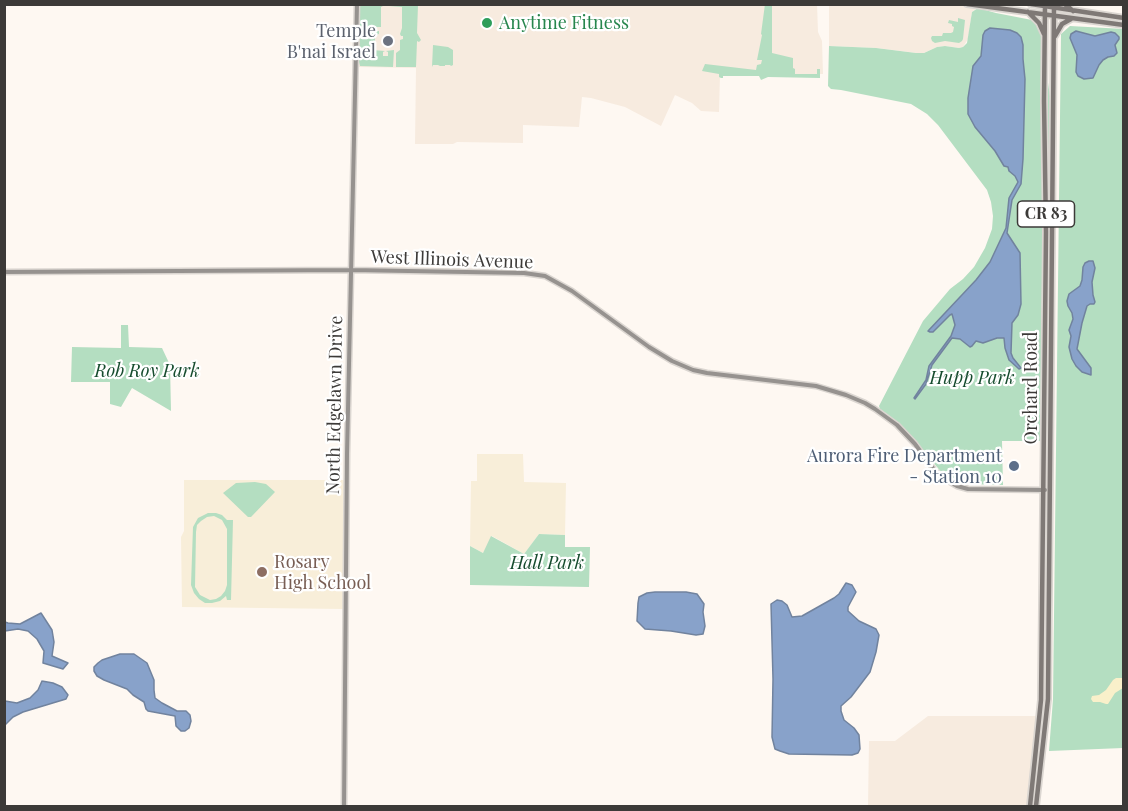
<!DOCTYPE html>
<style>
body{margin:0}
#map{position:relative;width:1128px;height:811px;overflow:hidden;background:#fef8f2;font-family:"Playfair Display",serif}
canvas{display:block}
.frame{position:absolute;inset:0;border:6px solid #3c3a38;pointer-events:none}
</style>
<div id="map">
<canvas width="1128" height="811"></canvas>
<div class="frame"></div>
</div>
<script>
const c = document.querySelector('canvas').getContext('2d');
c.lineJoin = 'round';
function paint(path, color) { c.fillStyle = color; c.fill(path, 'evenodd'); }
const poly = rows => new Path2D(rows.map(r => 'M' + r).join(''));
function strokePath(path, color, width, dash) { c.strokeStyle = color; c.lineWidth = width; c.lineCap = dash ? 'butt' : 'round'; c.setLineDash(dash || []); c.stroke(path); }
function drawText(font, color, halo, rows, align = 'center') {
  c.font = font + ' "Playfair Display",serif'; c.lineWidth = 4.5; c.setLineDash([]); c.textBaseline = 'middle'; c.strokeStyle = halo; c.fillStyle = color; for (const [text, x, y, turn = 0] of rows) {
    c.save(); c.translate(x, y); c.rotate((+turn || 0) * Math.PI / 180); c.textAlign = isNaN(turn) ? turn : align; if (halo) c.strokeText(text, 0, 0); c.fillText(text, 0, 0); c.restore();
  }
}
paint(poly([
 [817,4,818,32,822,41,823,74,720,75,719,112,701,111,692,103,675,95,661,126,625,107,591,98,582,97,579,127,523,125,523,143,457,142,453,144,415,144,416,68,358,67,358,5],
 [950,4,977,8,972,12,968,39,963,47,959,48,945,46,937,47,924,53,916,53,876,48,829,46,829,5],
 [928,716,1038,716,1028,806,868,806,869,741,895,741]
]), '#f7ebdf');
paint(poly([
 [477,454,523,454,524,482,566,483,565,535,539,534,524,554,492,536,483,553,470,546,471,481,477,481],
 [184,480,344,480,343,609,182,607,181,537,184,531]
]), '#f8eed9');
paint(poly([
 [765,4,772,5,772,53,793,58,793,68,795,69,795,74,817,74,817,69,820,69,820,78,768,77,761,80,759,76,723,76,723,78,721,78,719,77,719,74,702,71,705,64,756,70,757,65,761,64,762,60,757,60,762,35,761,34],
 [360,5,385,5,381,7,381,27,359,27],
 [388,5,418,5,417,33,421,40,419,42,417,41,416,67,396,67,396,53,400,50,400,40,403,39,403,36,401,36,400,34,402,28,402,7,389,6],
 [978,8,996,13,1032,20,1037,24,1041,30,1042,45,1043,208,1040,441,1002,441,1003,485,964,484,954,481,943,474,901,425,880,409,879,406,923,321,950,289,963,279,974,267,985,248,992,229,993,216,991,202,987,190,938,125,927,114,911,104,841,90,831,89,828,86,829,46,876,48,916,53,924,53,937,47,945,46,959,48,963,47,967,43,972,12],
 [958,18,965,20,963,39,962,41,959,43,945,41,935,43,932,41,931,38,932,36,942,36,943,33,951,33,953,32,954,27,952,26,952,24,948,23,949,20,958,22],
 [1070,26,1124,29,1123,748,1049,751,1053,699,1061,34],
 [360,31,379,31,379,34,375,35,375,43,372,43,372,50,385,51,383,52,383,56,388,56,388,52,386,51,394,50,393,67,360,66,359,62],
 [433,45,448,47,453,50,453,65,451,66,450,65,445,65,445,66,440,66,438,65,433,65,432,67],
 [1046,68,1051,104,1047,445,1046,413,1048,213],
 [121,325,128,325,129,347,162,348,170,365,171,411,132,388,121,407,110,404,110,382,71,382,72,347,121,348],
 [255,482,266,484,275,492,251,517,248,517,223,493,236,483],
 [208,513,216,513,222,515,227,520,233,520,231,600,227,600,226,596,220,601,212,603,205,603,199,599,194,593,191,585,193,527,198,518],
 [214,516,222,520,227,529,227,585,225,591,221,596,216,599,210,600,200,595,195,587,196,532,197,525,201,521,207,517],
 [1045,533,1047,566,1046,694,1035,799,1034,806,1032,806,1044,693],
 [539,534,565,535,565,547,590,547,589,587,470,585,470,546,483,553,491,536,524,554]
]), '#b4dec1');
paint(poly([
 [1116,678,1123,678,1123,688,1115,693,1108,704,1106,704,1100,702,1093,702,1091,699,1092,696,1099,695,1106,690,1113,680]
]), '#f9f0ca');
const water = poly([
 [990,28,1010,30,1017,33,1021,37,1023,45,1023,59,1025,79,1023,159,1021,184,1012,200,1007,233,1020,253,1021,304,1018,315,1012,323,1011,353,1013,358,1021,368,1019,369,1009,360,1005,348,1004,338,997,338,983,343,976,341,972,346,970,347,960,339,952,338,932,365,926,384,915,399,914,398,926,380,929,366,951,336,955,325,952,314,950,315,933,332,930,332,928,331,976,280,990,262,1006,228,1009,198,1018,182,1015,176,1009,171,1008,167,1004,166,995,151,975,127,968,114,968,98,973,66,981,56,983,35,985,31,990,28],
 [1076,31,1095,36,1111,32,1115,33,1119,37,1119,39,1115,45,1117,53,1114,56,1108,57,1103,60,1099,65,1093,78,1084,79,1078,76,1076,72,1077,55,1070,38,1071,34,1076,31],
 [1089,261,1093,261,1095,268,1092,282,1093,295,1095,302,1094,304,1090,304,1087,306,1082,323,1077,349,1091,368,1091,375,1082,372,1076,366,1072,359,1069,347,1071,336,1069,330,1073,319,1072,313,1068,306,1067,301,1069,294,1080,286,1082,280,1083,267,1085,263,1089,261],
 [846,583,852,585,856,592,848,607,848,611,859,621,876,629,879,635,876,652,870,672,851,697,841,706,841,711,844,720,854,728,859,735,860,749,858,753,852,755,789,754,780,751,775,749,772,737,773,679,771,604,777,600,782,601,787,605,792,617,802,616,834,598,839,594,846,583],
 [655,592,686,592,697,594,704,604,703,612,705,626,703,634,696,635,671,631,645,629,637,621,638,603,639,597,647,593,655,592],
 [41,613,52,630,54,642,52,656,68,663,63,669,43,663,44,651,37,639,28,631,18,629,5,631,5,622,8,623,20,624,41,613],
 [120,654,134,654,147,663,154,680,154,690,155,698,162,703,177,711,186,711,190,715,191,721,189,728,185,731,181,731,176,726,175,716,148,711,146,709,144,702,133,695,127,689,104,680,97,676,94,671,94,667,98,663,102,660,120,654],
 [42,681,53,683,62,687,68,695,66,699,23,712,13,717,5,725,5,701,17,703,30,698,38,690,42,681]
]);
paint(water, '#88a2ca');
strokePath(water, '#71839e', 1.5);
const secondary = poly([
 [4,272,351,270,524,273,545,276,572,291,649,347,672,361,693,370,707,373,816,386,846,395,865,403,875,409,897,425,915,444,935,471,945,479,957,486,968,489,1045,490],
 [344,806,347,454,357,4]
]);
const primary = poly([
 [967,4,1124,25],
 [1031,4,1124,18],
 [1065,4,1073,11],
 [1028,12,1039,23,1044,34],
 [1055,36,1062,24,1071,19],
 [1030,806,1041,700,1046,232,1044,101,1045,4],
 [1036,806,1048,699,1054,4]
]);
strokePath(secondary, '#dbd6d1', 7);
strokePath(primary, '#dbd6d1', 8);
strokePath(secondary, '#96928f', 4);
strokePath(primary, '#7f7976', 4.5);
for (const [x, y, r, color] of [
 [487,23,6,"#2e9e5b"],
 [388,41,6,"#6b7280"],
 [1014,466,6,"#5c6f8a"],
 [262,572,6,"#8d6e63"]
]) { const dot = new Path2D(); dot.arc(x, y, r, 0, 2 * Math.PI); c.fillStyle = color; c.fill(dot); strokePath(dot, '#fff', 2); }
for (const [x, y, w] of [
 [1046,214,57]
]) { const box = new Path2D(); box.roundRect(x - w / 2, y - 13, w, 26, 4.5); c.fillStyle = '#fff'; c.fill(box); strokePath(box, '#3c3a38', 1.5); }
drawText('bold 16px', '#3c3a38', null, [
 ["CR 83",1046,214]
]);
drawText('18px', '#27864d', '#fff', [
 ["Anytime Fitness",499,23]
], 'left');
drawText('18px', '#5b616d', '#fff', [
 ["Temple",376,31],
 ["B'nai Israel",376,52]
], 'right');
drawText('18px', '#3c3a38', '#fff', [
 ["West Illinois Avenue",452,260,2],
 ["Orchard Road",1031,388,-90],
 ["North Edgelawn Drive",335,405,-89]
]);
drawText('italic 18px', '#164c2e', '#fff', [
 ["Rob Roy Park",147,371],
 ["Hupp Park",972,378],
 ["Hall Park",547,563]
]);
drawText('18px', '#4e5e75', '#fff', [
 ["Aurora Fire Department",1002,456],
 ["- Station 10",1002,477]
], 'right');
drawText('18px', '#785e54', '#fff', [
 ["Rosary",274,562],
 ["High School",274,583]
], 'left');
</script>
